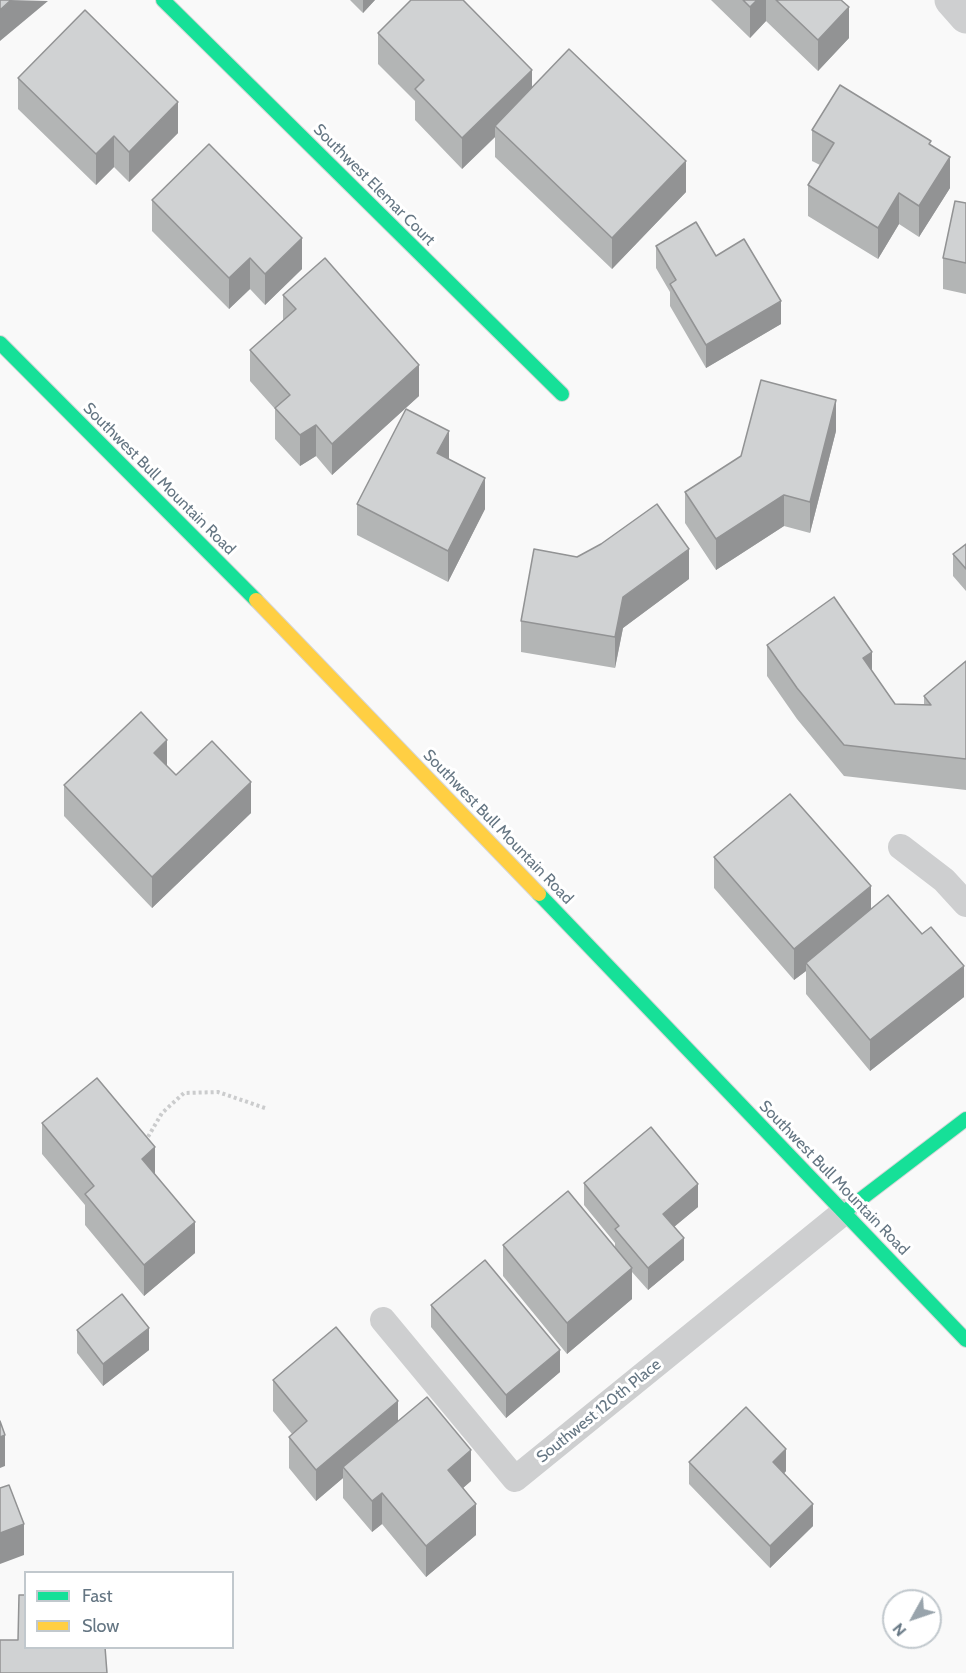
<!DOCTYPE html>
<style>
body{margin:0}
#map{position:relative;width:966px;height:1673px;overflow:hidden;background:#f9f9f9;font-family:Cabin,sans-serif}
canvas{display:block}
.legend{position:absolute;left:24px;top:1571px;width:210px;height:78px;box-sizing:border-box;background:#fff;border:2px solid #c1c8cd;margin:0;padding:8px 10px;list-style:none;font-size:18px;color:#657683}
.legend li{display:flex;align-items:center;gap:12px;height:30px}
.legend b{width:30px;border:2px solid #c1c8cd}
.north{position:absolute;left:882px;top:1589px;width:60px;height:60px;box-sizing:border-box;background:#fff;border:2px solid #c1c8cd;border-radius:50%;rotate:230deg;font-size:16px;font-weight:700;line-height:24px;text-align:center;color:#657683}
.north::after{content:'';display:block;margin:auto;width:21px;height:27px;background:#99a4ac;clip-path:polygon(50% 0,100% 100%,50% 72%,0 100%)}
</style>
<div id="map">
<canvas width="966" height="1673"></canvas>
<ul class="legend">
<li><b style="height:8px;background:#16e098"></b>Fast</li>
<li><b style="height:8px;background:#ffcf43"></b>Slow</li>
</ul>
<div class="north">N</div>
</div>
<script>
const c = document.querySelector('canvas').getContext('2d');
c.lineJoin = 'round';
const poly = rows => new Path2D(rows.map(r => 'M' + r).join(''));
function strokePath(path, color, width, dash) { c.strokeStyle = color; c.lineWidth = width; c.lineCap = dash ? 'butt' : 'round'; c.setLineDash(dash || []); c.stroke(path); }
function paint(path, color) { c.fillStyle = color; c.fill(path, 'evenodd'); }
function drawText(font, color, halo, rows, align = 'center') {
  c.font = font + ' Cabin,sans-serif'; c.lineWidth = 6; c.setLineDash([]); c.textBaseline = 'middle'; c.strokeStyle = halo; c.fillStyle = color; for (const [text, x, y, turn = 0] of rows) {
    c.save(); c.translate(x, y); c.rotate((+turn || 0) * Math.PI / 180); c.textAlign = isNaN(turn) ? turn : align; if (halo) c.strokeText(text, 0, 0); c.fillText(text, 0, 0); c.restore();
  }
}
const fast = poly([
 [163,0,562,394],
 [0,343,256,600],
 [539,894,966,1340],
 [844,1212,966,1119]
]);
const slow = poly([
 [256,600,539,894]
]);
strokePath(fast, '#d5d6d7', 16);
strokePath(slow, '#d5d6d7', 16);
strokePath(poly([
 [145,1142,162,1113,184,1093,218,1092,265,1108]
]), '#cbcccd', 4, [3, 3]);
strokePath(poly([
 [901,847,944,880,966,904],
 [383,1320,515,1479,844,1212]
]), '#cecfd0', 26);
strokePath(poly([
 [951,0,966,17]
]), '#cecfd0', 33);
strokePath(fast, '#16e098', 14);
strokePath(slow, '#ffcf43', 14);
paint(poly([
 [350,0,375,0,363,13],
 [711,0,841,0,849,38,818,71,766,21,750,38],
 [378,33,532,88,686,192,612,269,495,157,495,137,462,169,415,120,415,101,378,64],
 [18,78,178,133,129,182,114,167,96,185,18,109],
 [812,130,931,145,950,188,919,237,899,224,878,259,808,216,808,185,820,165,812,161],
 [152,200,302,269,265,305,250,289,229,309,152,231],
 [966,203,966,294,943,289,943,258],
 [656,246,716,256,781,324,706,368,670,306,670,292,656,268],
 [283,295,419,396,332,475,316,456,300,466,275,439,275,409,250,381,250,350,283,320],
 [836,431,810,533,784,526,716,570,685,523,685,492],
 [449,459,485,509,448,582,357,535,357,504],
 [966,544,966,591,953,576,953,554],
 [689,579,623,628,615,668,521,652,521,621],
 [767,645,872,672,895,704,924,705,924,696,966,661,966,790,844,776,797,719,767,676],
 [167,767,176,775,251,813,152,908,64,816,64,785],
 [714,857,871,908,964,997,870,1071,806,994,806,971,794,980,714,888],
 [42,1123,155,1175,195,1253,144,1296,85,1225,85,1205,42,1154],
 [584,1183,698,1207,674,1227,684,1260,648,1290,632,1272,632,1299,567,1354,503,1276,503,1245,615,1248,615,1243,584,1205],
 [431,1305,560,1372,506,1418,431,1327],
 [77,1330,149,1350,103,1386,77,1353],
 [273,1380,398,1422,471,1481,463,1488,476,1535,426,1577,382,1524,372,1532,343,1498,343,1478,316,1501,289,1468,289,1437,292,1434,273,1411],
 [689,1462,786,1471,784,1474,813,1526,770,1568,689,1484]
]), '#b3b5b5');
paint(poly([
 [11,0,48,1,0,41,0,10],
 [363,0,375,0,363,13],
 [757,0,766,0,766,21,750,38,750,7],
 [849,7,849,38,818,71,818,40],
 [532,70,532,101,495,126,495,137,462,169,462,138],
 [178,102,178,133,129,182,129,152],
 [114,136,114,167,96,185,96,154],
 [950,157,950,188,919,237,919,206],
 [686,161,686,192,612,269,612,238],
 [899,193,899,224,878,259,878,228],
 [302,238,302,269,265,305,265,274],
 [250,258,250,289,229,309,229,278],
 [781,301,781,324,706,368,706,345],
 [419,365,419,396,332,475,332,444],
 [836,400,836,431,810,533,810,502],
 [316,425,316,456,300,466,300,435],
 [449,431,449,462,437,453],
 [485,478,485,509,448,582,448,551],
 [784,495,784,526,716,570,716,539],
 [689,549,689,579,623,628,615,668,615,637,623,597],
 [872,652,872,682,863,658],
 [167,740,167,771,154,753],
 [251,782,251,813,152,908,152,877],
 [871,886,871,917,806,963,806,971,794,980,794,949],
 [964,966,964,997,870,1071,870,1040],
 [155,1147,155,1178,142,1159],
 [698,1184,698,1207,663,1236,663,1214],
 [195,1222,195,1253,144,1296,144,1265],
 [684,1238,684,1260,648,1290,648,1268],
 [632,1268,632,1299,567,1354,567,1323],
 [149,1328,149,1350,103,1386,103,1364],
 [560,1350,560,1372,506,1418,506,1395],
 [398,1401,398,1432,343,1467,343,1478,316,1501,316,1470],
 [5,1435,5,1466,0,1468,0,1437],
 [786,1449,786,1471,773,1484,773,1462],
 [471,1450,471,1481,448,1501,448,1470],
 [382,1493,382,1524,372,1532,372,1501],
 [476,1504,476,1535,426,1577,426,1546],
 [813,1504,813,1526,770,1568,770,1546],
 [24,1524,24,1555,0,1564,0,1533]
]), '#929394');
const building = poly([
 [0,0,11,0,0,10,0,0],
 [411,0,463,0,532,70,462,138,415,89,424,80,378,33,411,0],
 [743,0,757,0,750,7,743,0],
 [776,0,841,0,849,7,818,40,776,0],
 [85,10,178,102,129,152,114,136,96,154,18,78,85,10],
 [569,49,686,161,612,238,495,126,569,49],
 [840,85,931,141,929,144,950,157,919,206,899,193,878,228,808,185,834,143,812,130,840,85],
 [209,144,302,238,265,274,250,258,229,278,152,200,209,144],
 [955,201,966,203,966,263,943,258,955,201],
 [696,222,716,256,744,239,781,301,706,345,670,284,676,280,656,246,696,222],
 [325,258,419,365,332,444,316,425,300,435,275,408,290,395,250,350,296,309,283,295,325,258],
 [761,380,836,400,810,502,784,495,716,539,685,492,741,456,761,380],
 [406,409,449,431,437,453,485,478,448,551,357,504,406,409],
 [657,504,689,549,623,597,615,637,521,621,534,549,577,557,601,544,657,504],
 [966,544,966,569,953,554,966,544],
 [834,597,872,652,863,658,895,704,931,705,924,696,966,661,966,759,844,745,797,688,767,645,834,597],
 [141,712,167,740,154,753,176,775,212,741,251,782,152,877,64,785,141,712],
 [790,794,871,886,794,949,714,857,790,794],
 [888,895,922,934,931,927,964,966,870,1040,806,963,888,895],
 [97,1078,155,1147,142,1159,195,1222,144,1265,85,1194,94,1186,42,1123,97,1078],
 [651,1127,698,1184,663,1214,684,1238,648,1268,615,1229,619,1226,584,1183,651,1127],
 [568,1191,632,1268,567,1323,503,1245,568,1191],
 [485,1260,560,1350,506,1395,431,1305,485,1260],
 [122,1294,149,1328,103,1364,77,1330,122,1294],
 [336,1327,398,1401,316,1470,289,1437,307,1421,273,1380,336,1327],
 [427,1397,471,1450,448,1470,476,1504,426,1546,382,1493,372,1501,343,1467,427,1397],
 [746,1407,786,1449,773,1462,813,1504,770,1546,689,1462,746,1407],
 [0,1421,5,1435,0,1437,0,1421],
 [9,1485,24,1524,0,1533,0,1488,9,1485],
 [19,1595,26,1595,26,1647,105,1647,107,1673,0,1673,0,1640,18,1640,19,1595]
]);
paint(building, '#d0d2d3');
strokePath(building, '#929394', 1.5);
drawText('16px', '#657683', '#fff', [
 ["Southwest Elemar Court",374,185,45],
 ["Southwest Bull Mountain Road",159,479,45],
 ["Southwest Bull Mountain Road",498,827,46],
 ["Southwest Bull Mountain Road",834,1178,46],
 ["Southwest 120th Place",599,1411,-39]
]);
</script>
